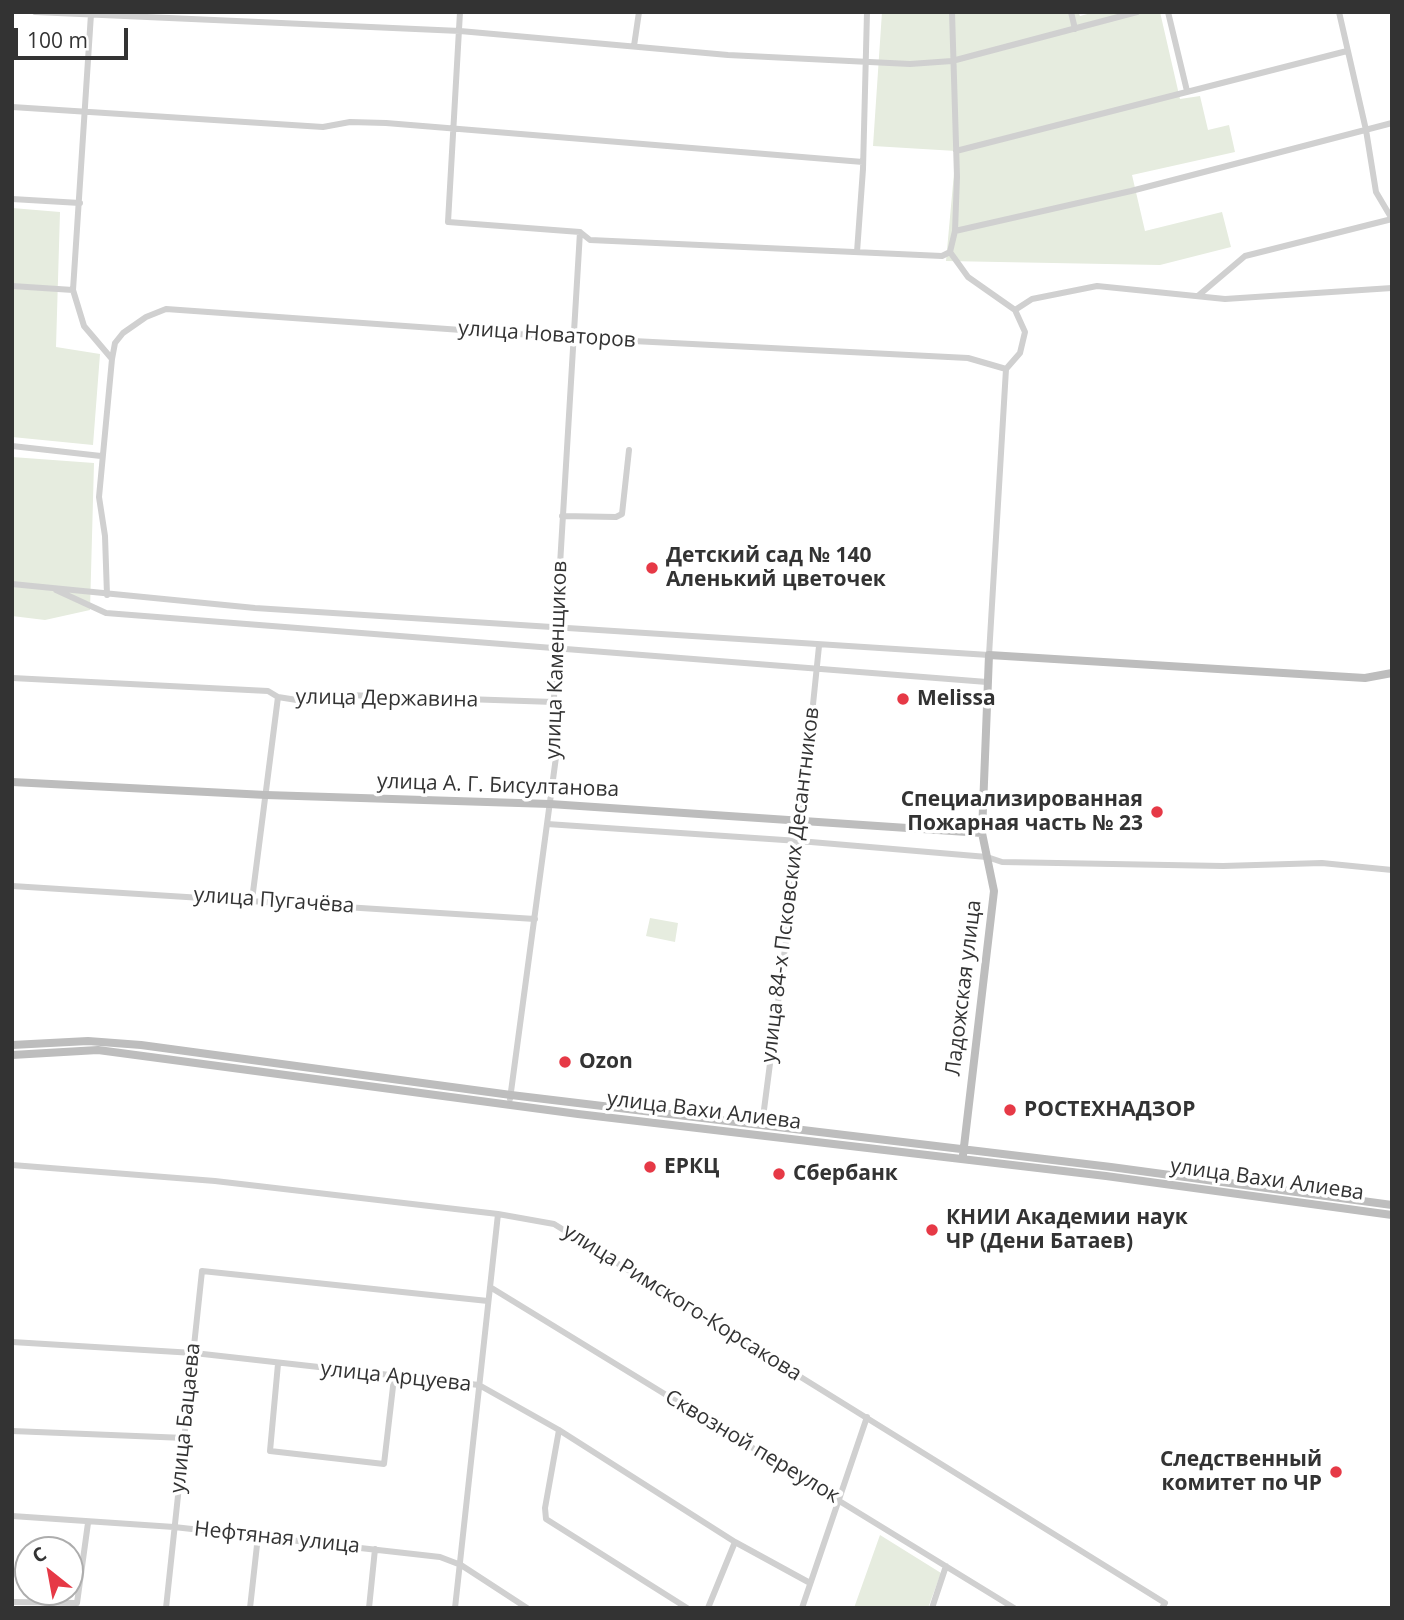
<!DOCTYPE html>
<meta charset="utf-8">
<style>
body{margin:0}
#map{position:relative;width:1404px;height:1620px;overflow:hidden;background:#fff;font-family:"Open Sans",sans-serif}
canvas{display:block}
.frame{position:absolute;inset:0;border:14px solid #333;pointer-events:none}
.north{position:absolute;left:14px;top:1536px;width:70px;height:70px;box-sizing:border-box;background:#fff;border:2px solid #adadad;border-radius:50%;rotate:329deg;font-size:19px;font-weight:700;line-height:28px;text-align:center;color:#333}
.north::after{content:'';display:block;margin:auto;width:24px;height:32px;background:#e63946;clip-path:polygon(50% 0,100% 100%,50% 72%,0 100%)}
.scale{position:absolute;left:14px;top:28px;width:114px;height:32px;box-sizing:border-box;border:4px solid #333;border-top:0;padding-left:9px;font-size:21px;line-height:24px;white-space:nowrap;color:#333;-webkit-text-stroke:5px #fff;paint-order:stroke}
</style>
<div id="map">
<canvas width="1404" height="1620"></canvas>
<div class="frame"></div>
<div class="north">С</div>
<div class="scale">100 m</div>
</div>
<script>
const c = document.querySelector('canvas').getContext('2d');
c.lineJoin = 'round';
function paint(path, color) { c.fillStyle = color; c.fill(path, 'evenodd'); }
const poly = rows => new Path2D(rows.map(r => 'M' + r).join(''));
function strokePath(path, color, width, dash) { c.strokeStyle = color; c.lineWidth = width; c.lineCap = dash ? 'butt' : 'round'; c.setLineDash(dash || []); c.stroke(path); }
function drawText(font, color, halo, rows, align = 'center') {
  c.font = font + ' "Open Sans",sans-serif'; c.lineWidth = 7; c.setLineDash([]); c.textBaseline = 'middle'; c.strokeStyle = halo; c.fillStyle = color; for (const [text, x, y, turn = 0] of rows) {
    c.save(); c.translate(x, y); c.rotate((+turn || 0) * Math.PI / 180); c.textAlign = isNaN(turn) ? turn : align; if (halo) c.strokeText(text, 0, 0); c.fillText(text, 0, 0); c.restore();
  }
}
paint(poly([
 [882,12,1078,12,1080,16,1095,12,1160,12,1180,99,1200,96,1208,130,1229,125,1235,152,1132,175,1145,231,1222,212,1231,247,1160,265,946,261,956,151,873,146],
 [12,208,60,212,56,347,100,354,93,445,12,437],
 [12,457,94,463,90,610,45,620,12,616],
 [650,918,678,923,675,942,646,936],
 [880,1535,941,1573,928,1608,854,1608]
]), '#e6ecdf');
strokePath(poly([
 [35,12,460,31,728,55,910,64,952,61,1137,12],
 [460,12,448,222,580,232,590,240,942,256,950,252],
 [1071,12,1075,29],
 [1168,12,1187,91],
 [1339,12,1366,130,1376,192,1392,219],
 [91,14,73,290,84,326,112,359,99,497,105,536,107,595],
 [634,46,639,12],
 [12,107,323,127,350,122,386,123,863,162],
 [956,151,1347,51],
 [12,199,80,203],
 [955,231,1131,191,1392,123],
 [857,252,863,169,867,12],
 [12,286,73,290],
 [1199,295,1245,256,1392,219],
 [1015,310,1032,299,1097,286,1225,299,1392,288],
 [112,359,115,343,123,333,146,317,166,309,574,338,968,358,1006,369],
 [12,446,101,456],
 [562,516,616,517,622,514,629,450],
 [12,584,255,608,989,655,1006,369,1020,353,1025,332,1015,310,968,277,950,252,955,231,957,177,952,12],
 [56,590,106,613,987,682],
 [12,678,268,691,278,697,303,701,346,695,554,702],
 [547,824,799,841,987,857,1002,862,1223,866,1322,863,1392,870],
 [12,886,535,919],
 [252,900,278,697],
 [510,1099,556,757,558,721,554,702,555,648,580,232],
 [762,1125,799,841,819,646],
 [12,1165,215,1181,498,1214,554,1224,1165,1603,1162,1608],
 [490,1287,1014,1608],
 [12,1342,194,1353,479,1385,559,1430,735,1542,810,1583],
 [278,1364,270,1451,384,1464,394,1378],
 [559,1430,545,1508,546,1519,687,1608],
 [12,1431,185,1438],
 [12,1516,174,1527,440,1557,461,1565,527,1608],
 [12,1602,77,1603,88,1523],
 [166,1608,202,1271,488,1301],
 [250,1608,258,1536],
 [369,1608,375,1549],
 [455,1608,498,1214],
 [708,1608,735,1542],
 [802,1608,867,1417],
 [932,1608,946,1566]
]), '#d0d0d0', 6);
strokePath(poly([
 [12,782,266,795,550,804,982,833],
 [12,1045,88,1041,141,1045,511,1095,1111,1167,1392,1205],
 [12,1055,98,1050,578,1114,1106,1176,1392,1215],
 [963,1155,994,891,982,833,989,655,1365,678,1392,673]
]), '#bdbdbd', 8);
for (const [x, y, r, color] of [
 [652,568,7,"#e63946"],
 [903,699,7,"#e63946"],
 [1157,812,7,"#e63946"],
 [565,1062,7,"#e63946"],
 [1010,1110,7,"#e63946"],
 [650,1167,7,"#e63946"],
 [779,1174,7,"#e63946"],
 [932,1230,7,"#e63946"],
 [1336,1472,7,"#e63946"]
]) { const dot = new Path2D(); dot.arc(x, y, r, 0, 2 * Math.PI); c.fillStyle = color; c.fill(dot); strokePath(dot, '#fff', 2.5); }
drawText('21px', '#333', '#fff', [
 ["улица Новаторов",547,335,4],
 ["улица Каменщиков",557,660,-88],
 ["улица Державина",387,699,1],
 ["улица А. Г. Бисултанова",498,786,2],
 ["улица 84-х Псковских Десантников",791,885,-83],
 ["улица Пугачёва",274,901,4],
 ["Ладожская улица",964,988,-83],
 ["улица Вахи Алиева",704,1111,7],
 ["улица Вахи Алиева",1267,1180,8],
 ["улица Римского-Корсакова",682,1303,32],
 ["улица Арцуева",396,1377,6],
 ["улица Бацаева",186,1418,-84],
 ["Сквозной переулок",752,1447,31],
 ["Нефтяная улица",277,1538,6]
]);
drawText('bold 21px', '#333', '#fff', [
 ["Детский сад № 140",666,556],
 ["Аленький цветочек",666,580],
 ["Melissa",917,699],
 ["Специализированная",1143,800,"right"],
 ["Пожарная часть № 23",1143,824,"right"],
 ["Ozon",579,1062],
 ["РОСТЕХНАДЗОР",1024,1110],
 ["ЕРКЦ",664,1167],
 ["Сбербанк",793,1174],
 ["КНИИ Академии наук",946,1218],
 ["ЧР (Дени Батаев)",946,1242],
 ["Следственный",1322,1460,"right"],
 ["комитет по ЧР",1322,1484,"right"]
], 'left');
</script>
